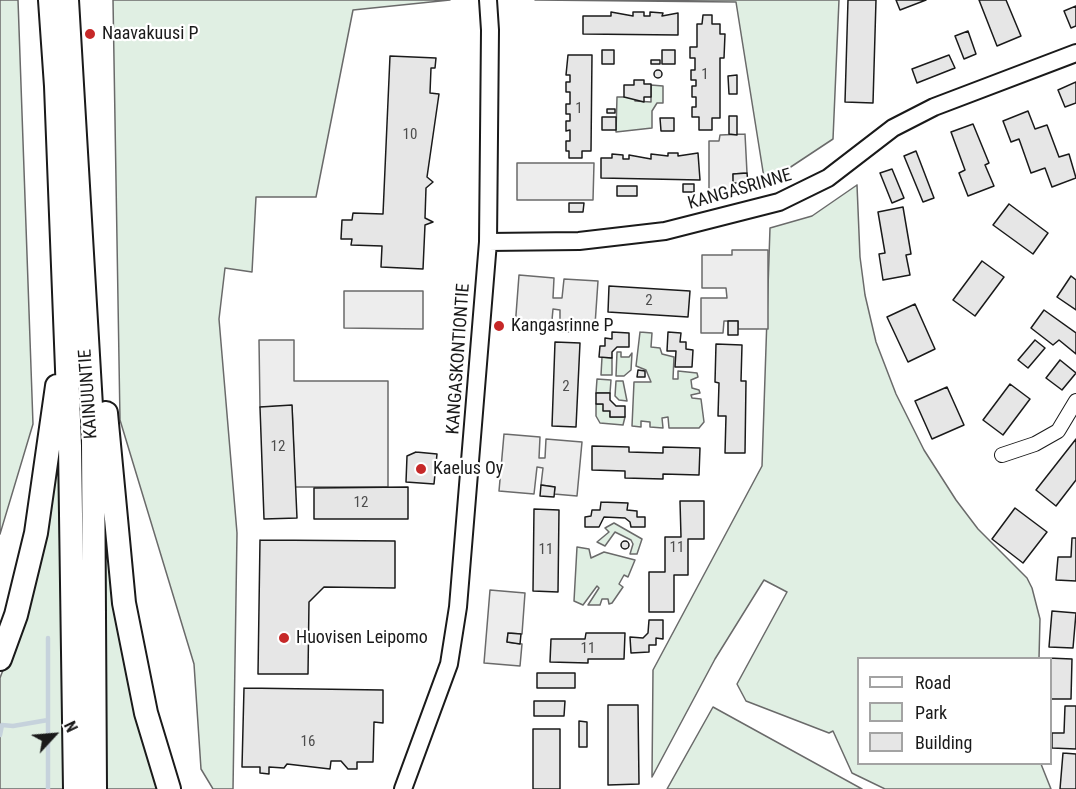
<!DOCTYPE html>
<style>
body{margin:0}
#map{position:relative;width:1076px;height:789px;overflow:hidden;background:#fff;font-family:"Roboto Condensed",sans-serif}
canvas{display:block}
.legend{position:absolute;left:857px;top:657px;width:195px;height:108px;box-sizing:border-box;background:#fff;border:2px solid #a3a3a3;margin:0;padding:8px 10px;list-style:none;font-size:18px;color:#1a1a1a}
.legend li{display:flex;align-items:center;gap:12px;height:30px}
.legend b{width:30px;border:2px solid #a3a3a3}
.north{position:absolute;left:24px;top:705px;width:60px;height:60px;-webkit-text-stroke:4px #fff;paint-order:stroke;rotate:64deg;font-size:16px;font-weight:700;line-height:24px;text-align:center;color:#1a1a1a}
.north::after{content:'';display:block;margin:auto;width:21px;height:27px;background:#1a1a1a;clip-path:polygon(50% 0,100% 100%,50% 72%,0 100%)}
</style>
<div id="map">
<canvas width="1076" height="789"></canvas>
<ul class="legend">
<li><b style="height:8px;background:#fff"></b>Road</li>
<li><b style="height:16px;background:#e0efe3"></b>Park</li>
<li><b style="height:16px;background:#e6e6e6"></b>Building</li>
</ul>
<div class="north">N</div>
</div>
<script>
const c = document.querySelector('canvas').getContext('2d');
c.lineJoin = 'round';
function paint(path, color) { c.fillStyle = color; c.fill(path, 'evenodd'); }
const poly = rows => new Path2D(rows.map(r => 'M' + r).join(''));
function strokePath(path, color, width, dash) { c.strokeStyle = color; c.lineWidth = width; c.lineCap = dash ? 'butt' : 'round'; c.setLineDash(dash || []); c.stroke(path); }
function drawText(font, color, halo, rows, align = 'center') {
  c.font = font + ' "Roboto Condensed",sans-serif'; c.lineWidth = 4.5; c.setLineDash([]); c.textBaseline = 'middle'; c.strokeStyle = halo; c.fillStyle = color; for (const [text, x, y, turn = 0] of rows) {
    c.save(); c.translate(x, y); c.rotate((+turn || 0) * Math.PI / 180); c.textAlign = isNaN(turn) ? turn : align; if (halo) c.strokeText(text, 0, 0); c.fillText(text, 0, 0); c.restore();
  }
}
const green = poly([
 [0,0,18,0,33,424,0,534,0,0],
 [113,0,450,0,353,10,316,197,256,197,252,272,225,268,219,319,237,533,233,789,213,789,201,769,194,664,120,420,113,0],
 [535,0,839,0,833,139,765,184,736,2,535,0],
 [651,85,663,86,663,103,657,103,652,111,652,128,616,132,617,97,635,97,635,101,651,102,651,85],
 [857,185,860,257,865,295,876,342,896,394,924,450,956,500,978,529,1027,578,1032,588,1040,619,1039,658,858,658,858,764,1041,764,1051,789,885,789,852,773,833,731,829,733,746,701,737,684,787,592,764,580,715,659,652,777,653,670,762,466,770,228,812,216,857,185],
 [640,332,652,333,651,347,660,348,662,354,674,357,673,379,678,379,678,371,697,373,698,377,691,380,692,388,699,390,700,393,691,395,692,398,701,399,704,422,699,428,669,428,668,417,662,418,663,428,650,427,650,422,641,421,641,427,632,426,634,382,651,382,646,370,636,366,640,332],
 [617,352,621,352,621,357,629,357,632,353,631,370,624,376,616,376,617,352],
 [602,357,612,358,612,375,601,375,602,357],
 [597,379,611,380,610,393,596,393,597,379],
 [616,381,623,381,627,401,619,400,615,396,616,381],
 [596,404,603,404,610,411,610,417,625,417,623,425,600,423,596,416,596,404],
 [58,440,64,789,0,789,0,678,23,617,58,440],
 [104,508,163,789,105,789,104,508],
 [614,523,642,539,637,554,630,554,633,544,631,540,615,532,605,546,597,542,609,532,605,528,614,523],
 [577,547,589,549,591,558,604,552,635,560,628,577,624,575,619,584,623,587,612,603,609,604,608,599,602,599,600,605,588,605,599,588,597,586,583,605,574,601,577,547],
 [713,707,862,789,667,789,713,707]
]);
paint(green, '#e0efe3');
strokePath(green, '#6a6a6a', 1.5);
const parking = poly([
 [745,134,747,173,733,174,735,193,709,195,709,141,719,141,720,135,745,134],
 [517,163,594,163,593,200,517,200,517,163],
 [732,250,768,250,768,329,738,329,738,321,724,321,723,333,701,333,701,298,727,298,726,288,702,288,702,255,732,255,732,250],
 [519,275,554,278,553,298,562,298,564,279,598,281,595,325,560,323,560,310,553,309,551,331,515,328,519,275],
 [344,291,423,291,423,329,344,328,344,291],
 [259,340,294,340,294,381,388,381,388,487,295,487,292,406,260,407,259,340],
 [504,434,540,437,539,458,545,458,546,439,582,442,577,496,554,494,555,487,541,485,543,468,537,467,534,494,499,491,504,434],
 [490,590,525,593,522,634,508,633,507,642,522,644,520,666,484,663,490,590]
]);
paint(parking, '#ededed');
strokePath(parking, '#6a6a6a', 1.5);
strokePath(poly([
 [48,638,48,789],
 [0,735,2,725,13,726,48,720]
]), '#c6d2dc', 4.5);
const building = poly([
 [848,0,876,0,873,103,845,102,848,0],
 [896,0,926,0,900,10,896,0],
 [979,0,1006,0,1021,36,997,46,979,0],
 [1076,6,1076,26,1071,28,1064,11,1076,6],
 [611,12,633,16,633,12,644,12,644,16,650,16,650,12,663,13,662,16,678,13,678,35,583,34,583,16,611,16,611,12],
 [703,15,712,15,712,24,720,24,720,34,725,34,724,58,720,58,720,118,712,118,712,130,699,130,699,117,692,117,692,107,696,107,696,97,692,97,692,86,696,86,696,80,691,80,691,70,695,70,695,58,690,58,690,47,697,47,697,24,702,24,703,15],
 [968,31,976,54,964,59,955,36,968,31],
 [602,50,614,50,614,64,602,64,602,50],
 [662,50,675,50,675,64,662,64,662,50],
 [568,55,592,55,591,151,582,151,582,158,569,158,569,151,566,151,566,141,570,141,570,130,566,131,566,121,570,121,570,114,566,114,566,104,570,104,570,92,566,92,566,82,570,82,570,75,566,75,568,55],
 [949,55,955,68,917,83,912,69,949,55],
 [390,56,436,58,435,68,431,68,430,93,439,94,427,177,433,182,426,188,425,218,433,222,425,225,423,269,381,267,382,246,351,245,352,239,341,239,342,220,352,220,353,213,383,214,390,56],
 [651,60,660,60,660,64,651,64,651,60],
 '654 74a4 4 0 1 1 8 0a4 4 0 1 1-8 0Z',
 [737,75,737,94,729,94,728,76,737,75],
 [634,80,644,80,644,84,651,84,651,97,644,97,644,102,624,97,624,85,634,85,634,80],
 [1076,82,1076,103,1065,107,1058,90,1076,82],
 [607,109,615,109,615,113,607,113,607,109],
 [1028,111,1035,129,1047,125,1059,157,1069,154,1076,178,1052,187,1045,168,1031,173,1019,139,1011,142,1003,121,1028,111],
 [729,116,737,116,737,135,729,134,729,116],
 [602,117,616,117,616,130,602,130,602,117],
 [660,118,674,118,674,131,661,131,660,118],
 [973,124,989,163,985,165,994,186,968,196,959,173,965,170,951,132,973,124],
 [916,151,934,198,923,202,904,156,916,151],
 [668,153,678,153,678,156,698,153,700,180,601,178,601,158,612,158,612,154,623,155,623,159,629,159,629,155,651,159,651,154,668,156,668,153],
 [892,169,904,198,892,203,880,173,892,169],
 [747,173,748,183,733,183,733,174,747,173],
 [683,184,694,184,694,192,683,192,683,184],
 [617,186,637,186,637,196,617,196,617,186],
 [569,203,584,203,583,212,569,212,569,203],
 [1009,204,1048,233,1033,254,993,225,1009,204],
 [903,207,911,254,906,255,910,275,883,280,879,254,885,253,878,212,903,207],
 [982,261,1004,277,975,316,953,300,982,261],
 [1071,276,1076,280,1076,310,1057,297,1071,276],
 [609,286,690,291,688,317,608,312,609,286],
 [915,304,935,349,908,362,887,317,915,304],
 [1044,310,1076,333,1076,354,1059,340,1053,345,1031,328,1044,310],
 [728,321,738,321,738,335,728,335,728,321],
 [558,322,572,324,571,332,557,331,558,322],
 [612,332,629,333,629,347,617,347,612,352,612,358,599,357,600,346,605,346,605,338,612,339,612,332],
 [668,332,681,333,680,342,686,342,686,349,693,350,692,367,675,367,676,351,667,351,668,332],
 [1035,340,1045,348,1028,368,1018,360,1035,340],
 [555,342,580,343,576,427,552,426,555,342],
 [716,344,742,345,741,381,746,381,745,453,725,453,726,416,718,416,719,383,715,382,716,344],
 [1060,360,1076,373,1062,390,1046,378,1060,360],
 [638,370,645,371,645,377,637,377,638,370],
 [1010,384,1030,399,1003,435,983,420,1010,384],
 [947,387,964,425,932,439,915,401,947,387],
 [596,393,610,393,610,400,616,406,625,406,625,417,610,417,610,411,603,411,603,404,596,404,596,393],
 [292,405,297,518,264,519,260,407,292,405],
 [1076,439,1076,480,1056,506,1036,490,1076,439],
 [592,446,629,447,629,452,663,453,663,447,700,448,699,475,663,474,663,479,625,478,625,471,592,470,592,446],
 [416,452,437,454,434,484,406,482,407,456,416,452],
 [541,485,555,487,554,497,540,496,541,485],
 [408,487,408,519,314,519,314,488,408,487],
 [680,501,704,501,704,539,688,539,688,575,674,575,674,612,649,612,649,572,665,572,665,537,681,537,680,501],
 [601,502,628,503,627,510,637,511,637,517,645,517,645,527,631,527,630,522,625,518,604,517,599,527,585,527,585,517,591,516,592,510,600,510,601,502],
 [1015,508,1047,532,1023,563,992,539,1015,508],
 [534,509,559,510,558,592,533,591,534,509],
 [1072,538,1076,538,1076,581,1056,580,1058,557,1071,557,1072,538],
 [260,540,395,541,395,588,324,587,309,602,308,674,258,674,260,540],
 '621 545a4 4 0 1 1 8 0a4 4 0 1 1-8 0Z',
 [1052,611,1076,613,1073,648,1049,647,1052,611],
 [649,620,663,620,663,639,656,638,656,645,649,645,649,652,631,653,630,637,643,638,648,633,649,620],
 [508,633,521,634,520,644,507,642,508,633],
 [586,633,625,633,624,659,588,659,588,663,550,662,551,639,585,639,586,633],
 [1048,658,1072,659,1071,699,1050,699,1050,658,1048,658],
 [537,673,575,673,575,688,537,688,537,673],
 [244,688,383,690,383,723,374,722,373,762,357,762,357,769,348,769,341,761,331,761,330,769,287,764,284,768,269,767,269,774,260,773,260,767,242,767,244,688],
 [534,701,565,701,564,716,534,716,534,701],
 [608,705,638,705,639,784,608,785,608,705],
 [1065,706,1076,706,1076,749,1052,748,1052,733,1064,733,1065,706],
 [579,721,587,722,587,747,579,747,579,721],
 [533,729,560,729,560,789,533,789,533,729],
 [1063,753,1076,754,1076,789,1060,789,1063,753]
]);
paint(building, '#e6e6e6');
strokePath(building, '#1a1a1a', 1.5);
const minor = poly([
 [1002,455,1035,444,1058,431,1076,401]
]);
const tertiary = poly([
 [488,242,579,241,665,231,779,202,828,178,893,128,934,107,1076,53],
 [403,789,449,664,458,607,488,242,490,30,488,0]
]);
const trunk = poly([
 [50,0,56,86,70,446,75,789],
 [67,0,93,440,95,789],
 [106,413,124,603,146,713,169,789],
 [0,659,16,615,36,533,57,386]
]);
strokePath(minor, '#1a1a1a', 16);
strokePath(tertiary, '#1a1a1a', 20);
strokePath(trunk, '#1a1a1a', 26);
strokePath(minor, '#fff', 14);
strokePath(tertiary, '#fff', 16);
strokePath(trunk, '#fff', 22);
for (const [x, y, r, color] of [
 [90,34,6,"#c62828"],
 [499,326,6,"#c62828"],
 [421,469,6,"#c62828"],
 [284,638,6,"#c62828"]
]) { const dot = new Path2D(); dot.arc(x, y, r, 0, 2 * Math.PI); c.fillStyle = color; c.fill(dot); strokePath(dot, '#fff', 2); }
drawText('15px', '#4d4d4d', null, [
 ["1",705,75],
 ["1",579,109],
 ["10",410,135],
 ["2",649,301],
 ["2",566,387],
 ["12",278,447],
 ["12",361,503],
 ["11",677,548],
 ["11",546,550],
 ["11",588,649],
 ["16",308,742]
]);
drawText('18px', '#1a1a1a', '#fff', [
 ["Naavakuusi P",102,34],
 ["Kangasrinne P",511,326],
 ["Kaelus Oy",433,469],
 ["Huovisen Leipomo",296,638]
], 'left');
drawText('18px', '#1a1a1a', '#fff', [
 ["KANGASRINNE",740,190,-16],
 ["KANGASKONTIONTIE",459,359,-86],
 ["KAINUUNTIE",89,394,-94]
]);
</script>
